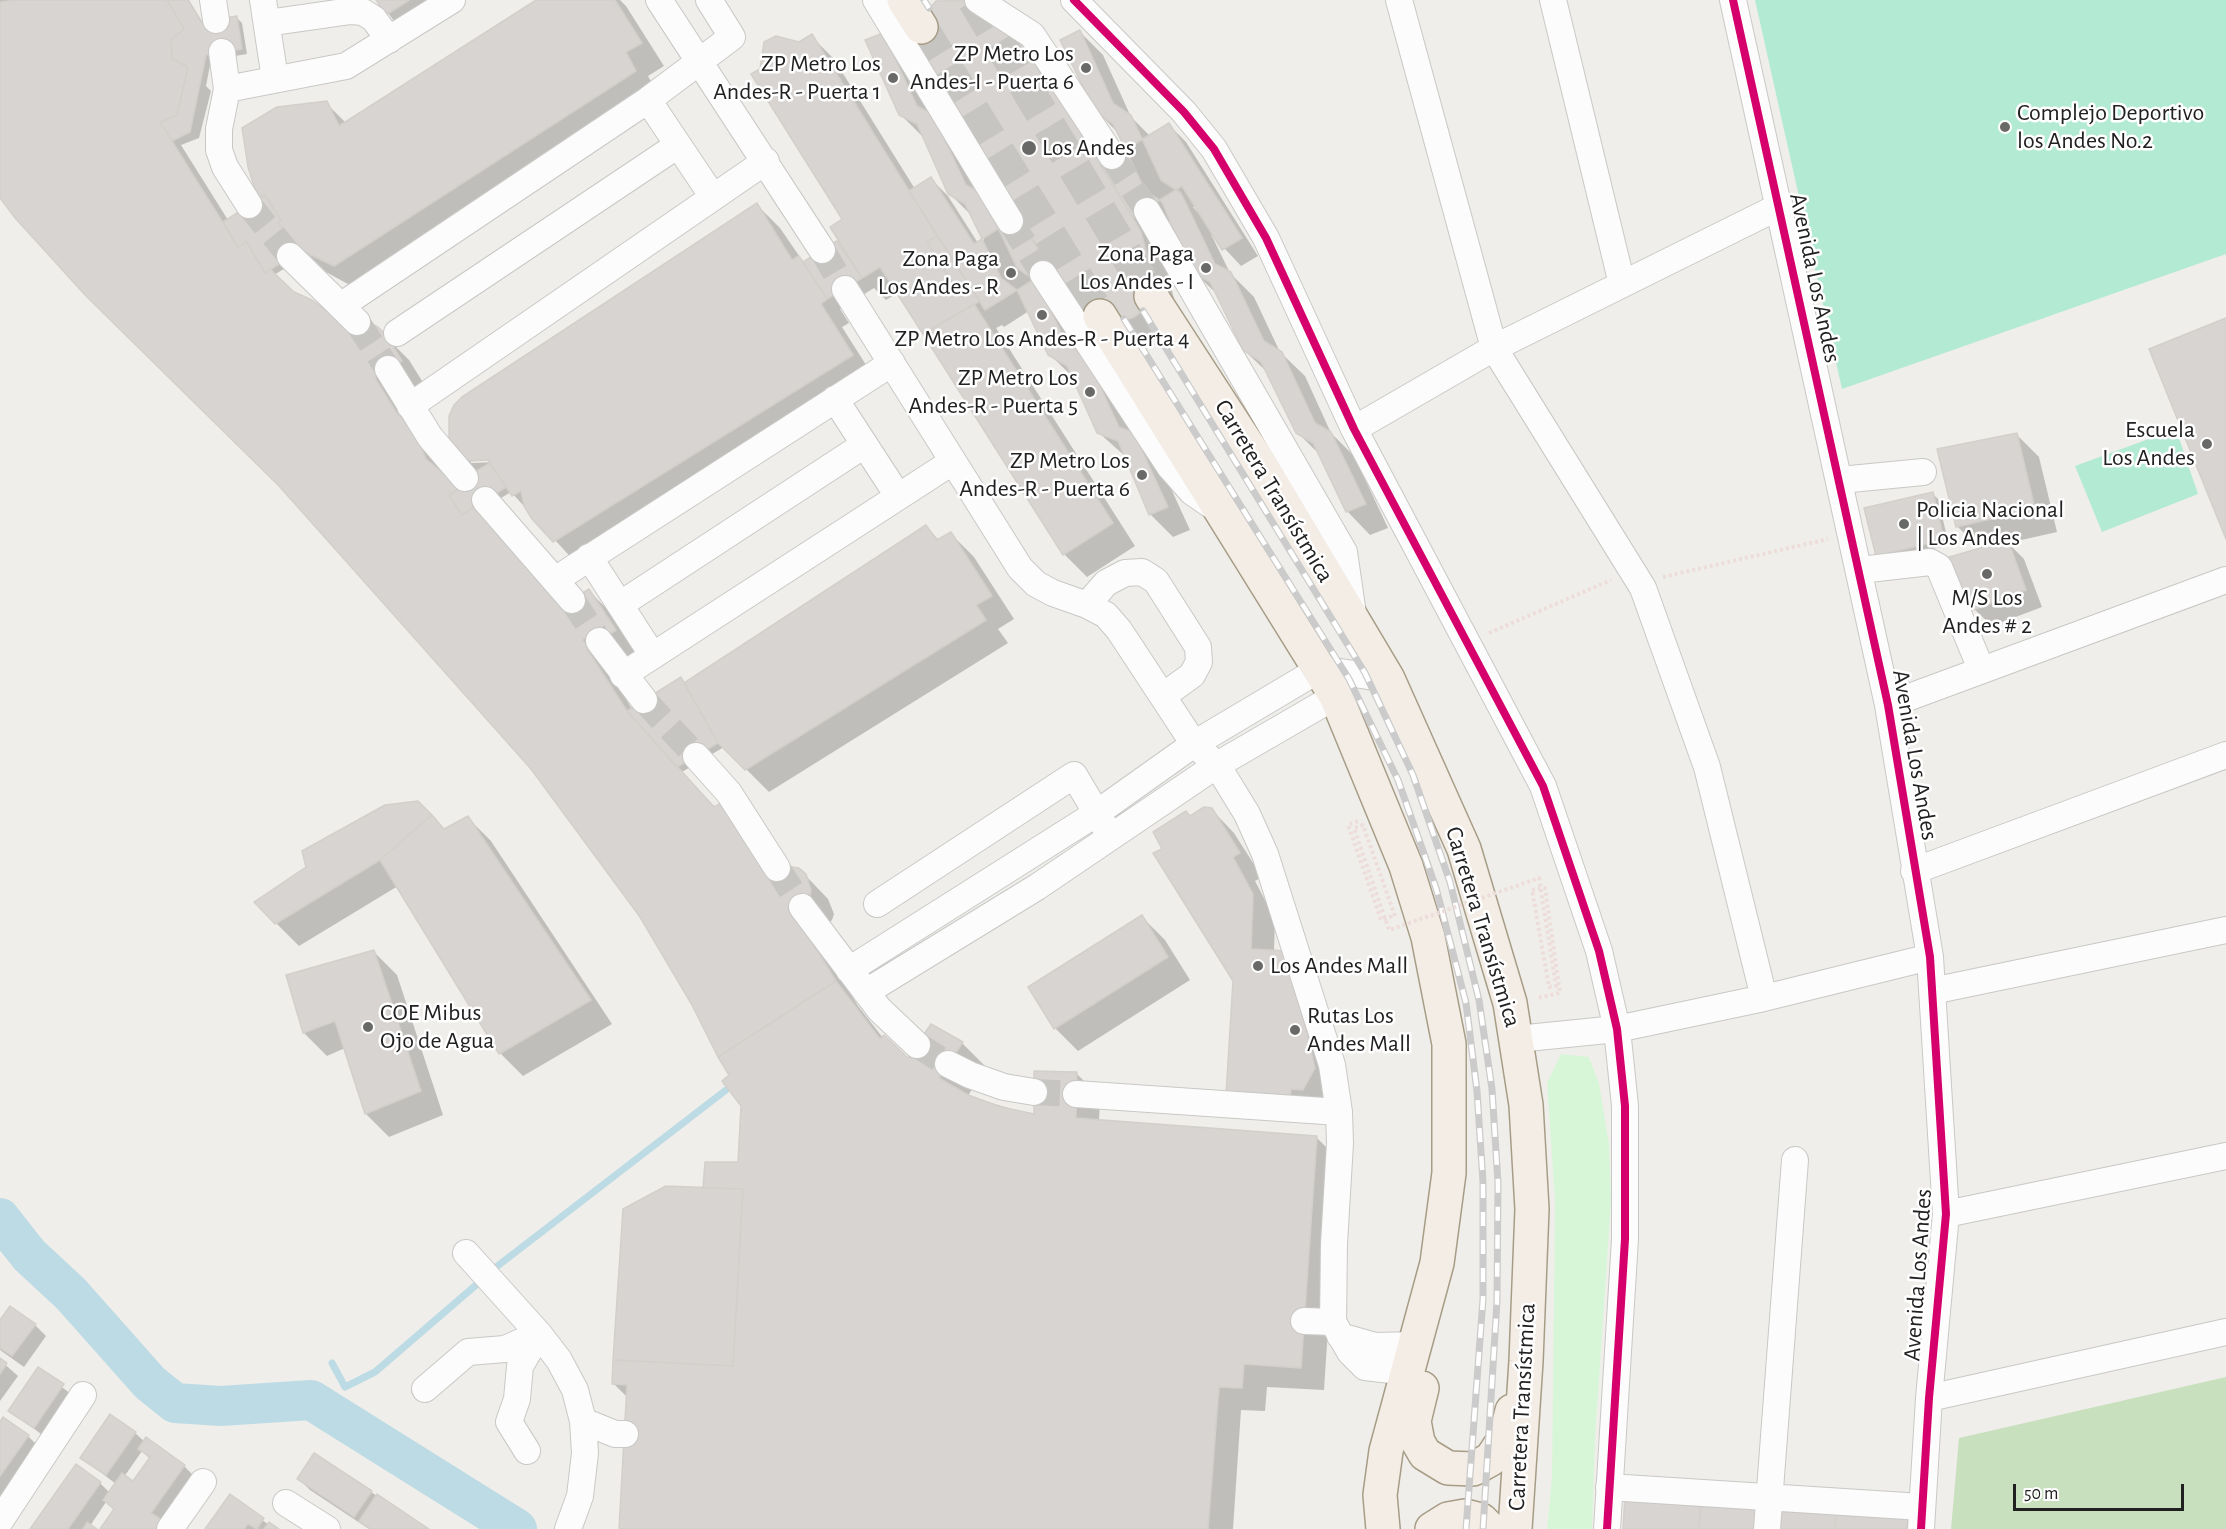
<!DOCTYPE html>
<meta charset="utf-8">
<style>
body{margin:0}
#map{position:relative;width:2226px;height:1529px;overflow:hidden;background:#f0eeea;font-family:"Alegreya Sans",sans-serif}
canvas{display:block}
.scale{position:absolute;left:2013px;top:1484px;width:171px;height:27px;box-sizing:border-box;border:3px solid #212121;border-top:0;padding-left:8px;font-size:18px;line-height:21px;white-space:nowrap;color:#212121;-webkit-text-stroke:4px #fff;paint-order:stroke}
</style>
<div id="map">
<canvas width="2226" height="1529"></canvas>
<div class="scale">50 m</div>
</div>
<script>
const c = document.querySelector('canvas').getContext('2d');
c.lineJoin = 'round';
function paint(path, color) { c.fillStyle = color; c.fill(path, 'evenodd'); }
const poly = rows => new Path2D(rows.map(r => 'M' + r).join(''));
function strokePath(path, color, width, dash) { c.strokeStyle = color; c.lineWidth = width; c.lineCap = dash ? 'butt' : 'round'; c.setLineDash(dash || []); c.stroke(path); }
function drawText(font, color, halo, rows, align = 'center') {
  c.font = font + ' "Alegreya Sans",sans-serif'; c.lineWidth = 5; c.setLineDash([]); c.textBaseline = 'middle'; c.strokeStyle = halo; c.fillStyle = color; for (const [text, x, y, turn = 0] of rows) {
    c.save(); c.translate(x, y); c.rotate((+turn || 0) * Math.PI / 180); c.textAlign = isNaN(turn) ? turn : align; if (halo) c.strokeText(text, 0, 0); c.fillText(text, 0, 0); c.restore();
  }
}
paint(poly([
 [2226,1377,2226,1529,1951,1529,1959,1438]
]), '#c9e0be');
paint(poly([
 [1561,1054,1589,1057,1599,1083,1609,1144,1611,1200,1595,1439,1592,1529,1547,1529,1552,1478,1555,1200,1547,1083]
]), '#d7f6d8');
paint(poly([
 [1755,0,2226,0,2226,254,1842,389],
 [2176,429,2198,494,2102,532,2075,466]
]), '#b3ead3');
paint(poly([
 [0,0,189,0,203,23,237,18,242,23,247,54,211,60,206,86,211,91,199,138,181,145,228,220,261,200,326,103,346,123,539,0,620,0,626,6,664,66,648,76,658,94,357,289,326,272,308,254,274,275,293,293,335,320,377,328,409,360,424,384,397,401,437,456,446,477,477,472,462,456,757,205,780,228,804,263,837,243,845,248,844,219,799,43,811,36,834,59,915,189,931,179,948,196,978,243,984,240,973,217,949,193,924,138,900,114,883,34,934,119,936,2,976,0,1017,33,1109,162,1127,150,1119,134,1096,110,1080,32,1103,55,1131,117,1150,136,1169,125,1186,142,1258,256,1241,266,1211,234,1230,273,1254,297,1280,352,1305,376,1331,433,1354,456,1388,528,1370,535,1347,511,1321,456,1297,432,1268,373,1244,350,1218,295,1193,271,1171,220,1150,234,1163,257,1175,302,1174,320,1166,333,1155,340,1142,342,1125,338,1098,319,1067,286,1157,458,1190,530,1173,537,1150,514,1126,457,1098,432,1073,377,1049,354,1029,311,1004,327,1002,325,996,328,1135,546,1087,577,1064,554,898,293,886,300,874,288,840,309,849,323,842,327,875,379,577,564,511,492,481,510,566,606,589,591,612,614,638,654,609,672,632,709,685,684,926,527,939,540,951,534,974,557,1014,619,998,629,1008,643,769,792,724,747,682,772,776,872,805,875,828,899,834,914,832,920,816,937,858,1006,883,1038,908,1060,962,1043,985,1066,968,1096,1035,1116,1077,1074,1100,1097,1099,1121,1316,1137,1339,1160,1324,1390,1267,1387,1265,1411,1241,1410,1233,1529,621,1529,628,1398,613,1383,704,1189,739,1164,742,1105,731,1076,694,1004,641,917,532,768,283,488,0,195],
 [1196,205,1200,215,1193,207],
 [496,459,496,462,471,463,471,460],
 [378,0,449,0,398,26],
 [2016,434,2039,457,2057,532,2008,543,2024,559,2042,607,1992,626,1974,609,1981,550,1957,526],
 [1933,494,1938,499,1949,545,1882,561,1877,556],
 [1211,809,1234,833,1262,877,1255,881,1275,919,1274,952,1310,976,1326,1112,1251,1116,1235,980,1164,850,1190,817],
 [468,818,491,841,612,1024,523,1076,500,1053,398,886,299,946,276,923,308,868,445,830],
 [1142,917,1165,940,1190,980,1078,1051,1055,1028],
 [374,952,397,975,443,1115,389,1137,366,1114,345,1048,327,1056,304,1033,288,976],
 [0,1322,35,1325,46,1336,24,1367,0,1350],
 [0,1360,18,1376,0,1401],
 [38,1369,75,1397,46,1438,10,1410],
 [0,1424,28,1436,39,1447,0,1503],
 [135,1433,145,1442,184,1466,195,1477,163,1523,102,1529,115,1511,106,1502,90,1526,95,1529,32,1529,100,1483,110,1493,116,1484,82,1458],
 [142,1451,150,1459,134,1483,124,1477],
 [299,1479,371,1492,426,1529,369,1529,310,1490],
 [231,1497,269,1525,276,1529,207,1529]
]), '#0003');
strokePath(poly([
 [491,1271,726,1090],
 [332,1363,345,1387,375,1372,483,1279]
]), '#bcdbe4', 7);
strokePath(poly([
 [0,1218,29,1255,71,1294,150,1383,175,1403,221,1406,311,1400,517,1529]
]), '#bcdbe4', 40);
const building = poly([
 [15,0,167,0,184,29,171,40,172,59,188,67,177,115,160,122,238,247,246,241,265,273,270,269,294,292,312,300,336,318,367,322,378,327,386,335,402,361,375,378,396,412,414,431,426,459,461,488,449,495,462,515,476,506,572,600,589,589,616,630,587,649,627,711,714,807,725,801,784,866,799,868,806,874,811,890,810,897,794,913,836,981,718,1057,692,1005,640,917,531,769,279,486,86,296,16,219,0,198,0,2,15,0],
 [167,0,188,0,201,22,237,16,242,49,206,55,190,132,172,141,160,122,177,115,188,67,172,59,171,40,184,29,167,0],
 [376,0,409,0,386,15,376,0],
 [536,0,615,0,642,43,626,52,636,71,334,266,301,250,278,223,281,220,265,195,258,199,248,167,242,128,277,107,327,101,339,126,536,0],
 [979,0,1012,29,1030,54,1043,79,1079,125,1141,232,1153,278,1151,296,1143,311,1132,318,1118,320,1100,316,1073,297,1017,217,922,52,921,27,926,12,936,1,979,0],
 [1080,30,1113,103,1131,115,1161,180,1181,193,1215,264,1231,272,1264,341,1282,352,1315,423,1331,432,1366,504,1346,512,1313,443,1296,433,1261,362,1243,350,1210,282,1192,272,1162,202,1145,190,1113,124,1095,111,1060,40,1080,30],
 [883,33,917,106,933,115,966,185,982,194,1017,268,1036,281,1068,346,1085,354,1119,427,1134,433,1168,507,1149,515,1118,441,1097,433,1067,366,1048,355,1017,290,1001,278,965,204,948,194,917,124,899,115,865,40,883,33],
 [812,34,937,236,927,242,955,287,966,280,980,301,923,334,880,267,862,278,830,227,842,219,751,74,760,69,764,42,776,36,799,42,812,34],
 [1169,123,1242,238,1222,250,1182,186,1133,217,1100,165,1169,123],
 [931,177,974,244,1017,217,1051,269,985,310,909,191,931,177],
 [265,195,281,220,278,223,301,250,265,273,246,241,238,247,223,222,265,195],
 [757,203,792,260,799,256,827,299,821,304,853,355,553,542,532,519,524,506,521,491,512,496,488,460,470,461,461,457,449,439,449,416,454,405,462,397,757,203],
 [937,236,966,280,955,287,927,242,937,236],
 [837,241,862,278,827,299,803,262,837,241],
 [974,304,1113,523,1063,555,923,334,974,304],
 [2226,318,2226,539,2149,349,2226,318],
 [2017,433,2035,509,1956,527,1937,449,2017,433],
 [490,463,506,487,462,515,449,495,464,485,461,480,490,463],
 [1933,492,1944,540,1876,556,1864,508,1933,492],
 [926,525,937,540,951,532,992,596,976,605,986,620,745,770,718,743,684,683,926,525],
 [2008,540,2026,590,1973,610,1946,558,2008,540],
 [681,677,718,743,677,767,627,711,681,677],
 [418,801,432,815,380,860,275,924,254,902,306,867,302,851,385,805,418,801],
 [1204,807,1212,808,1240,853,1233,857,1253,894,1251,949,1288,951,1315,1068,1303,1090,1291,1089,1290,1097,1226,1094,1233,981,1153,853,1162,849,1153,832,1186,811,1190,816,1204,807],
 [432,815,444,829,468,816,591,1000,499,1054,380,860,432,815],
 [1142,915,1168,957,1054,1029,1028,987,1142,915],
 [374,950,421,1091,365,1114,335,1021,303,1033,286,975,374,950],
 [836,981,880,1039,884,1035,908,1058,931,1024,963,1042,939,1078,968,1095,1001,1107,1034,1114,1034,1071,1077,1072,1076,1118,1317,1136,1301,1368,1244,1364,1242,1388,1219,1387,1208,1529,619,1529,627,1385,612,1384,613,1360,733,1366,743,1189,703,1188,705,1162,738,1162,741,1106,722,1081,729,1075,718,1057,836,981],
 [666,1186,743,1189,733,1366,613,1360,623,1209,666,1186],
 [10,1306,36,1324,12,1356,0,1348,0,1320,10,1306],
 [0,1358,7,1363,0,1374,0,1358],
 [38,1367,64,1384,34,1428,8,1411,38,1367],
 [110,1414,136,1432,106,1475,80,1458,110,1414],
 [3,1417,29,1435,0,1476,0,1422,3,1417],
 [146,1437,185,1465,151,1513,165,1522,160,1529,100,1529,114,1509,103,1500,122,1473,133,1481,150,1457,138,1449,146,1437],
 [314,1453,372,1491,354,1517,297,1479,314,1453],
 [76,1464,101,1482,68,1529,30,1529,76,1464],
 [230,1494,264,1518,257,1529,248,1524,244,1529,205,1529,230,1494],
 [377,1494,429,1529,371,1529,359,1521,377,1494],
 [1625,1495,1701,1500,1699,1529,1623,1529,1625,1495],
 [1701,1500,1764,1504,1762,1529,1699,1529,1701,1500],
 [1777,1508,1836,1512,1835,1529,1776,1529,1777,1508],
 [1836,1512,1908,1517,1907,1529,1835,1529,1836,1512],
 [87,1522,97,1529,83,1529,87,1522],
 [269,1522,279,1529,264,1529,269,1522]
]);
paint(building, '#d7d4d1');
strokePath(building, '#d3cfcb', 1.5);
strokePath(poly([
 [1112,156,1147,211],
 [249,205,290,256],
 [1010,221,1043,274],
 [822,250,845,289],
 [357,322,388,369],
 [572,600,599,641],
 [644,700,696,756],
 [777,868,802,907],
 [917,1045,948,1064],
 [1034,1092,1076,1094]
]), '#c7c5c2', 26, [26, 13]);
strokePath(poly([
 [974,0,1151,296],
 [921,27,1100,316]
]), '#c7c5c2', 33, [33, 16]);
const minor = poly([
 [213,0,216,20],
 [263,0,275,79],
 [659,0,822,250],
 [876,0,1010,221],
 [978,0,1032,35,1112,156],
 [1074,0,1184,112,1214,149,1266,238,1354,429,1543,786,1599,951,1617,1029,1625,1106,1625,1239,1607,1529],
 [1399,0,1494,348,1643,588,1707,767,1764,998],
 [1553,0,1622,284],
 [1733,0,1888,705,1930,957,1946,1214,1929,1398,1921,1529],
 [267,23,351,11,363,12,374,19,389,40],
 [222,52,227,89,219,129,219,150,225,167,249,205],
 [227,89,346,66,452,0],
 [648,100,713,197],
 [1147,211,1344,552,1353,614],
 [290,256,357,322],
 [1043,274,1170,467,1192,492,1211,505],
 [845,289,1020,568,1036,584,1053,593,1087,605,1106,615,1119,630,1194,744,1217,765,1247,814,1265,854,1332,1065,1339,1112,1340,1143,1334,1244,1333,1322,1350,1352,1365,1367,1408,1372],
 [342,305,648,100,732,37,709,0],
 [397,333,678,145],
 [388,369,430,437,465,478],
 [835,399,898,496],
 [410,406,766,161],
 [1354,429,1494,348,1780,206],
 [1840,480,1923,472],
 [485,500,572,600],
 [589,557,653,656],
 [1860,570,1930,562,1939,567,1981,669],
 [555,580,892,363],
 [621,604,864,445],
 [1087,605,1106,583,1125,573,1142,572,1156,581,1198,647,1199,662,1192,675,1163,696],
 [599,641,644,700],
 [623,675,952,462],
 [1888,705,2226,580],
 [696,756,729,793,777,868],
 [1914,871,2226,755],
 [877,904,1074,775,1105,827],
 [802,907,879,1009,917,1045],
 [849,970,1097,813,1194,744,1320,669,1388,679],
 [1932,991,2226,930],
 [866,992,1037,887,1217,765,1336,696],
 [1517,1039,1617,1029,1764,998,1930,957],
 [948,1064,970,1075,1004,1087,1034,1092],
 [1076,1094,1339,1112],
 [1946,1214,2226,1156],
 [466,1253,539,1334,559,1360,575,1390,583,1421,585,1453,580,1496,568,1529],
 [1304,1321,1333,1322],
 [1340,1336,1375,1346,1416,1345],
 [425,1389,468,1352,505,1349,539,1334],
 [1929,1398,2226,1332],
 [583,1421,615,1434,625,1434],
 [527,1451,509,1422,517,1399,520,1366,539,1334],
 [1609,1487,1922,1507],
 [286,1503,327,1529],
 [0,1521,83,1395],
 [170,1529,203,1482],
 [1767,1529,1795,1160]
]);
const major = poly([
 [904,0,921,27],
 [1151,296,1260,464,1388,679,1464,849,1510,1003,1526,1105,1532,1209,1526,1361,1515,1529],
 [1100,316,1336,696,1406,866,1428,937,1449,1044,1449,1173,1437,1263,1386,1451,1380,1495,1383,1529],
 [1422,1388,1414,1421,1418,1442,1425,1454,1448,1468,1473,1469,1491,1459,1505,1438,1512,1411],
 [1432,1529,1448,1519,1465,1516,1481,1520,1490,1529]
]);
strokePath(minor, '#c8c8c6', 28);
strokePath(major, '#a79d86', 36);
strokePath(poly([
 [1663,577,1828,539],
 [1489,633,1611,580],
 [1358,821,1348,825,1381,920,1393,916],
 [1532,890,1545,888,1560,993,1537,998]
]), '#edddda', 4, [3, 3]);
strokePath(minor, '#fdfcfc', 26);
strokePath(major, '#f3ede6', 33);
const rail = poly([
 [924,0,929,8],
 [1143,311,1365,673,1413,775,1450,882,1479,1000,1492,1089,1498,1183,1497,1301,1483,1529],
 [1124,319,1349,679,1398,780,1436,888,1466,1003,1477,1091,1483,1182,1483,1299,1466,1529]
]);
strokePath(rail, '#cbcbcb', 7);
strokePath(rail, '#fff', 4.5, [14]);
strokePath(poly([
 [1395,916,1363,825,1354,828,1389,930,1539,878,1556,986,1549,987,1532,890]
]), '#edddda', 4, [3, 3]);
strokePath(poly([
 [1074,0,1184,112,1214,149,1266,238,1354,429,1543,786,1599,951,1617,1029,1625,1106,1625,1239,1607,1529],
 [1733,0,1888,705,1930,957,1946,1214,1929,1398,1921,1529]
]), '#d6006c', 8);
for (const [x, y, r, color] of [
 [1086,68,6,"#696967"],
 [893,78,6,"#696967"],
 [2005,127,6,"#696967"],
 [1029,148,8,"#696967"],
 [1206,268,6,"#696967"],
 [1011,273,6,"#696967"],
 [1042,315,6,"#696967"],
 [1090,392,6,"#696967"],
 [2207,444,6,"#696967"],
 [1142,475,6,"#696967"],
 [1904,524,6,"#696967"],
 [1987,574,6,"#696967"],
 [1258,966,6,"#696967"],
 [368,1027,6,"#696967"],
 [1295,1030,6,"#696967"]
]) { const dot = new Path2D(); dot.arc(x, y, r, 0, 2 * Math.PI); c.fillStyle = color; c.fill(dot); strokePath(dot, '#fff', 2); }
drawText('24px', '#212121', '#fff', [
 ["ZP Metro Los",1074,54],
 ["Andes-I - Puerta 6",1074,82],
 ["ZP Metro Los",881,64],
 ["Andes-R - Puerta 1",881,92],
 ["Complejo Deportivo",2017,113,"left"],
 ["los Andes No.2",2017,141,"left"],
 ["Los Andes",1042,148,"left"],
 ["Zona Paga",1194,254],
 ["Los Andes - I",1194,282],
 ["Zona Paga",999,259],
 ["Los Andes - R",999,287],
 ["ZP Metro Los Andes-R - Puerta 4",1042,339,"center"],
 ["ZP Metro Los",1078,378],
 ["Andes-R - Puerta 5",1078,406],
 ["Escuela",2195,430],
 ["Los Andes",2195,458],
 ["ZP Metro Los",1130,461],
 ["Andes-R - Puerta 6",1130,489],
 ["Policia Nacional",1916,510,"left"],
 ["| Los Andes",1916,538,"left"],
 ["M/S Los",1987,598,"center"],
 ["Andes # 2",1987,626,"center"],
 ["Los Andes Mall",1270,966,"left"],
 ["COE Mibus",380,1013,"left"],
 ["Ojo de Agua",380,1041,"left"],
 ["Rutas Los",1307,1016,"left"],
 ["Andes Mall",1307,1044,"left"]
], 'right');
drawText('24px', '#212121', '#fff', [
 ["Avenida Los Andes",1815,278,78],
 ["Carretera Transístmica",1274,491,59],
 ["Avenida Los Andes",1915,755,80],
 ["Carretera Transístmica",1483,927,73],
 ["Avenida Los Andes",1918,1275,-86],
 ["Carretera Transístmica",1522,1407,-87]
]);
</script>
